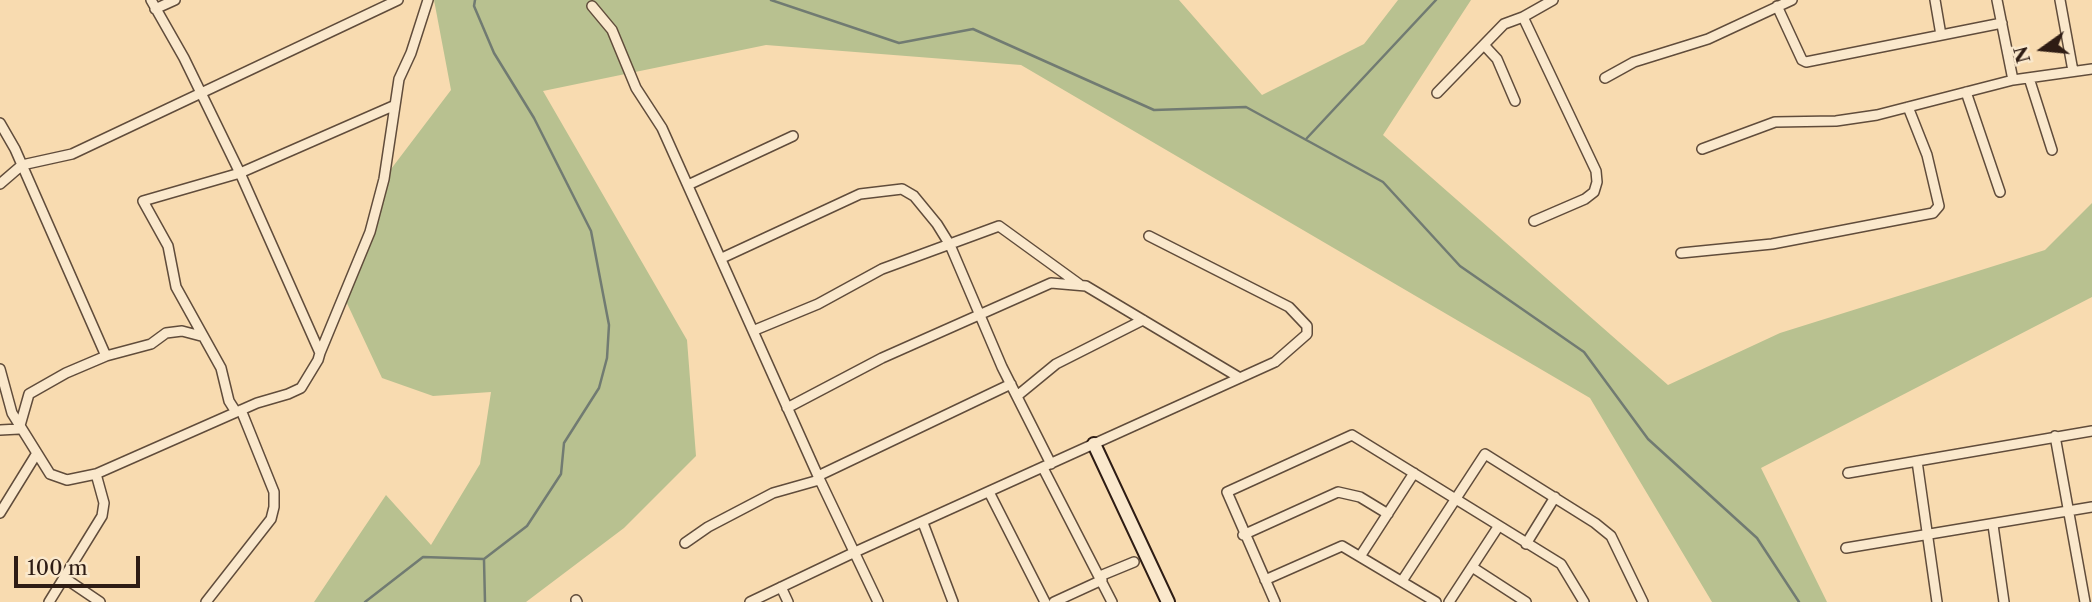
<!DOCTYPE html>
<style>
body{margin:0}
#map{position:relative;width:2092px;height:602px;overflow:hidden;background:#f8dbb0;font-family:"Libre Caslon Text",serif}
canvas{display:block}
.north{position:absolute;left:2008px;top:14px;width:70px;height:70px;-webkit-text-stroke:5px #fae8cc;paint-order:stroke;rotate:255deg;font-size:19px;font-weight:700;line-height:28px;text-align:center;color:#2e1c14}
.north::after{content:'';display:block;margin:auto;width:24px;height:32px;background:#2e1c14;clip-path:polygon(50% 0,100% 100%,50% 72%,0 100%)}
.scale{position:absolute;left:14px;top:556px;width:126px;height:32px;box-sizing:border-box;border:4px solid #2e1c14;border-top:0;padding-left:9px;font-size:21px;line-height:24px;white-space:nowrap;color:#2e1c14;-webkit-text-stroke:5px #fae8cc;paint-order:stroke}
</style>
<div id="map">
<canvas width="2092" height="602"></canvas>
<div class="north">N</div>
<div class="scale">100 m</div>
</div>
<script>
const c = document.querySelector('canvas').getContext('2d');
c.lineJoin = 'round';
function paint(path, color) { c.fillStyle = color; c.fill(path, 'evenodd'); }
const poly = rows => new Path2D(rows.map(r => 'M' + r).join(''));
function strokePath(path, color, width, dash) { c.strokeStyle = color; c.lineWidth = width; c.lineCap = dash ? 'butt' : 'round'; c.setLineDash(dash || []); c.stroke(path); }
paint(poly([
 [434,0,1179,0,1262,95,1364,44,1398,0,1471,0,1383,135,1668,385,1780,333,2045,250,2092,203,2092,297,1761,468,1827,602,1712,602,1590,398,1021,65,766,45,543,91,687,340,696,456,624,528,526,602,314,602,386,495,431,545,480,464,491,392,433,396,382,378,345,299,388,173,451,90]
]), '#b8c190');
strokePath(poly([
 [771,0,899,43,973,29,1154,110,1246,107,1383,182,1460,266,1584,352,1648,439,1757,538,1799,602],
 [1307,138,1436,0],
 [484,560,485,602],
 [365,602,423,557,484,559,527,526,561,474,564,443,599,388,607,358,609,325,591,231,534,118,494,53,474,6,475,0]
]), '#717b72', 2.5);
const street = poly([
 [1935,0,1941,35],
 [1997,0,2013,80],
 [2060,0,2073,71],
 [592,6,612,30,636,88,662,128,818,476,878,602],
 [1777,6,1802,60,1806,62,2002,23],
 [155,9,175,0],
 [1484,45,1497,59,1515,101],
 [1605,78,1634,62,1708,39,1792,0],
 [2029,78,2052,150],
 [1966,92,2000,192],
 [1437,93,1504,24,1523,17],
 [0,123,15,149,106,356],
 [1702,149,1775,122,1836,121,1877,115,2013,80,2092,69],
 [0,184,22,165,72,154,398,0],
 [688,185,793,136],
 [1534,221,1585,199,1594,192,1597,182,1596,171,1523,17,1553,0],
 [1681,253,1772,244,1933,213,1939,206,1927,155,1908,107],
 [722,258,860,194,902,189,914,196,937,224,950,245,1002,367,1051,464],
 [755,330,818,304,882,269,999,226,1079,284],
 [320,353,370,232,384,179,399,79,411,53,428,0],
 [0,369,12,413,50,474,67,480,96,474,257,403,288,394,301,388,318,360,320,353,240,173,184,58,151,0],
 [1017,396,1056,364,1143,320],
 [787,408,882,358,1051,283,1086,286,1240,378],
 [236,412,229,401,221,368,176,287,168,246,143,201,240,173,393,106],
 [0,430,19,429,29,394,66,373,106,356,151,344,166,333,182,331,201,336],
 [2055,436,2085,602],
 [1917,461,1937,602],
 [1043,468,1112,602],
 [1848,473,2092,431],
 [818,476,1011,384],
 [989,492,1045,602],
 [0,513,37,453],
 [923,523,953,602],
 [1993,525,2004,602],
 [1243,535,1338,492,1360,497,1388,514],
 [685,543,708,527,773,493,819,480],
 [1526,544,1555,497],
 [1846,548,2092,507],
 [1361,555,1414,473],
 [1472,567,1526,602],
 [1100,576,1134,562],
 [66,579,100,602],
 [1265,580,1342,546,1436,602],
 [1402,581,1485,454,1595,523,1611,536,1643,602],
 [781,587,788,602],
 [576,600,577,602],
 [49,602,102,516,104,503,96,474],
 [206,602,271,519,274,507,274,492,241,410],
 [750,602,855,552,1275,362,1307,334,1307,326,1289,307,1149,236],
 [1054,602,1102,580],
 [1275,602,1227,492,1352,435,1561,564,1584,602],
 [1449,602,1498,527]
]);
const secondary = poly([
 [1094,444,1168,602]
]);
strokePath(street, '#604c3b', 12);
strokePath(secondary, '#2e1c14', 16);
strokePath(street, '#fae8cc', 9);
strokePath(secondary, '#fae8cc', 12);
</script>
